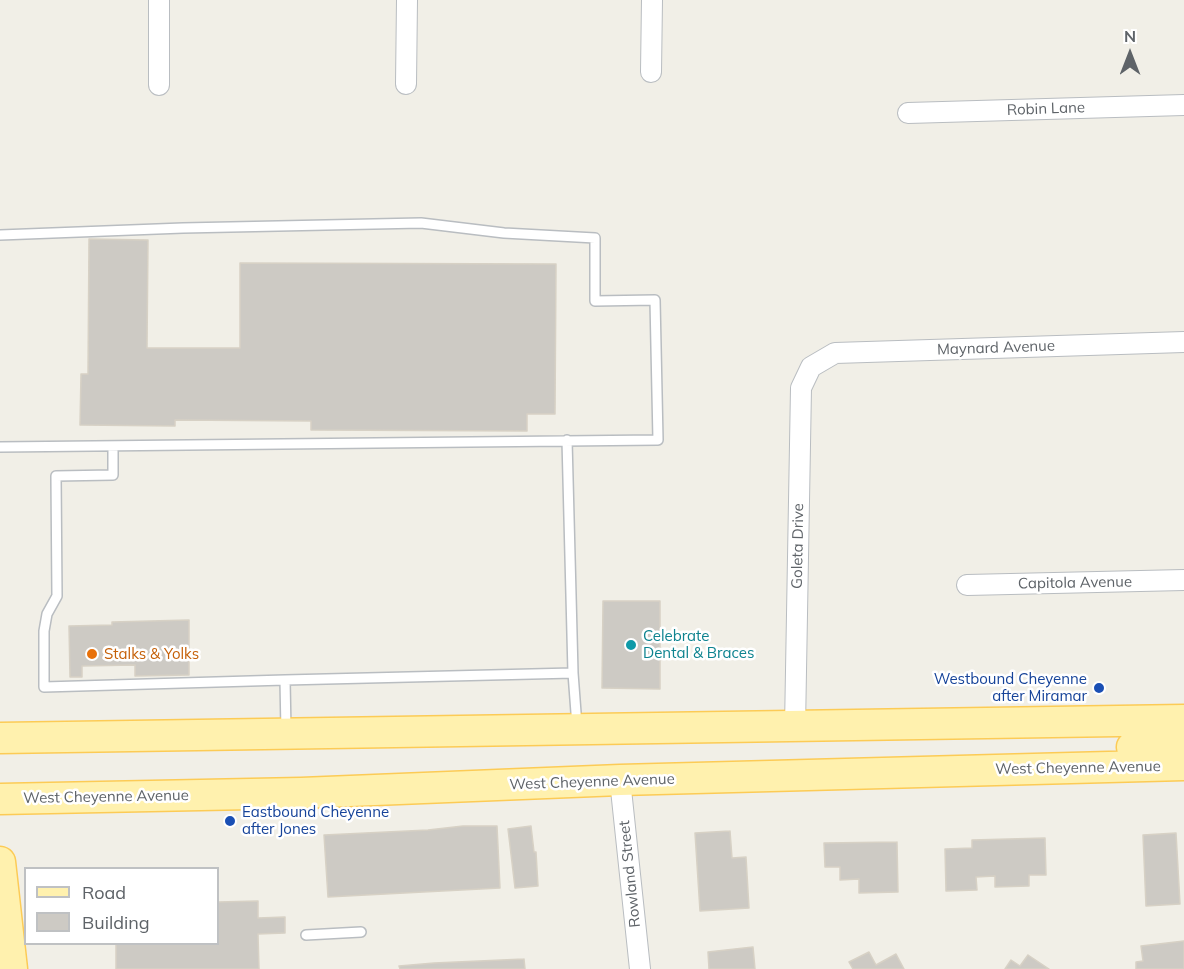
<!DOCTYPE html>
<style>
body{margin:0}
#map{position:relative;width:1184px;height:969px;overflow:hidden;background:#f1efe7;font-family:Mulish,sans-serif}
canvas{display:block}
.legend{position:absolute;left:24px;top:867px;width:195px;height:78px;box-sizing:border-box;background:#fff;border:2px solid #bfc1c3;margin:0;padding:8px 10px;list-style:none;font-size:18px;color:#5e6368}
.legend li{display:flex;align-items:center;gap:12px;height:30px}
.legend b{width:30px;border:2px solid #bfc1c3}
.north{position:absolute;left:1100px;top:24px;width:60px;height:60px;-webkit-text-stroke:4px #fff;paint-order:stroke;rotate:0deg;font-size:16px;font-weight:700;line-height:24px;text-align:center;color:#5e6368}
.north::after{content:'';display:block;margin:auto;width:21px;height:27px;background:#5e6368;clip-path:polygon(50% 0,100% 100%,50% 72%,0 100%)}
</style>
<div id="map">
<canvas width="1184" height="969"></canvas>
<ul class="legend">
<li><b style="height:8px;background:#fff1ae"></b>Road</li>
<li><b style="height:16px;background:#cdcac4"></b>Building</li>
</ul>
<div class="north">N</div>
</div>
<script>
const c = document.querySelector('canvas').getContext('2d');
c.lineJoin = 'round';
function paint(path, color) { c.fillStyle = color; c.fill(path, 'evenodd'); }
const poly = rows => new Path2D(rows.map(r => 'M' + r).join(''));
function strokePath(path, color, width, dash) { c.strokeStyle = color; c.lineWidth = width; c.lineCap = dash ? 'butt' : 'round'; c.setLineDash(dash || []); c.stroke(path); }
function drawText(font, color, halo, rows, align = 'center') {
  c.font = font + ' Mulish,sans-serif'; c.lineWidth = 5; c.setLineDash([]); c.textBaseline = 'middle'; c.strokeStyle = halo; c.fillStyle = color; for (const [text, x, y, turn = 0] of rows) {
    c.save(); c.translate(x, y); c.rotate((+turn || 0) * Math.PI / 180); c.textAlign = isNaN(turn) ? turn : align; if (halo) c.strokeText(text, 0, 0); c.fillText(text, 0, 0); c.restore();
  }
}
const building = poly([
 [89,239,148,240,147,348,240,348,240,263,556,264,555,414,527,414,527,431,311,430,311,421,175,420,175,426,80,425,81,374,88,374,89,239],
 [603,601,660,601,660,689,602,688,603,601],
 [189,620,189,675,135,676,135,665,82,666,82,677,70,677,69,626,112,625,112,622,189,620],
 [463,826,497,826,500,888,328,897,324,835,428,830,463,826],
 [531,826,534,852,536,852,538,886,515,888,508,829,531,826],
 [730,831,732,858,746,857,749,908,700,911,695,833,730,831],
 [1176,833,1180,904,1146,906,1143,835,1176,833],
 [1045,838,1046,875,1029,875,1029,886,995,887,995,876,976,877,977,890,946,891,945,849,972,848,972,840,1045,838],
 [897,842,898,892,859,893,859,879,840,880,840,867,825,867,824,843,897,842],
 [258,901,258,918,285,917,285,933,258,934,259,969,116,969,116,944,218,944,218,902,258,901],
 [1184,941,1184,969,1136,969,1136,962,1143,961,1141,946,1184,941],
 [753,947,755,969,709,969,708,952,753,947],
 [869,952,876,965,896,954,904,969,853,969,849,962,869,952],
 [1028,955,1049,969,1005,969,1011,960,1020,966,1028,955],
 [524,959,525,969,400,969,399,966,434,963,524,959]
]);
paint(building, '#cdcac4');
strokePath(building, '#d7d1c5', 1.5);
const lane = poly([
 [0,235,183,228,421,223,504,233,595,238,595,301,655,300,658,440,0,447],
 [567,440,573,673,577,726],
 [113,446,113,475,56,476,57,596,47,614,44,631,44,687,285,680,286,731],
 [285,680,573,673],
 [306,935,361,932]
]);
const street = poly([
 [651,72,652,0],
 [406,84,407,0],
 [159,85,159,0],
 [908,113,1184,105],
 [967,585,1184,580],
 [795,727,801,388,811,367,835,353,1184,342],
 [620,780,640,969]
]);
const primary = poly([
 [0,738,1184,720],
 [1132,747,1184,743],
 [0,799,301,793,620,780,1184,765],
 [0,862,12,969]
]);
strokePath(lane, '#b9bdc1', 12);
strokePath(street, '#b9bdc1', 22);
strokePath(primary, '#fccb56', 33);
strokePath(lane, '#fff', 9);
strokePath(street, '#fff', 20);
strokePath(primary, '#fff1ae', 30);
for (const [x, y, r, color] of [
 [631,645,6,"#0f9aa8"],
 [92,654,6,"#e8710a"],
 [1099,688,6,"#1a4fb4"],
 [230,821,6,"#1a4fb4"]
]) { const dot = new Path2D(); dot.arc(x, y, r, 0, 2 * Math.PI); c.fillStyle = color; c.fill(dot); strokePath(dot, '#fff', 2); }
drawText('15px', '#5e6368', '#fff', [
 ["Robin Lane",1046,109,-2],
 ["Maynard Avenue",996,348,-2],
 ["Goleta Drive",798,546,-89],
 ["Capitola Avenue",1075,583,-1],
 ["West Cheyenne Avenue",1078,768,-1],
 ["West Cheyenne Avenue",592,782,-2],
 ["West Cheyenne Avenue",106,797,-1],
 ["Rowland Street",630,874,-96]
]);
drawText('15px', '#0d838f', '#fff', [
 ["Celebrate",643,636],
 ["Dental & Braces",643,653]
], 'left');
drawText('15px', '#c56008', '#fff', [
 ["Stalks & Yolks",104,654]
], 'left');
drawText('15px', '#164399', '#fff', [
 ["Westbound Cheyenne",1087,679],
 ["after Miramar",1087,696],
 ["Eastbound Cheyenne",242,812,"left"],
 ["after Jones",242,829,"left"]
], 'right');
</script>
